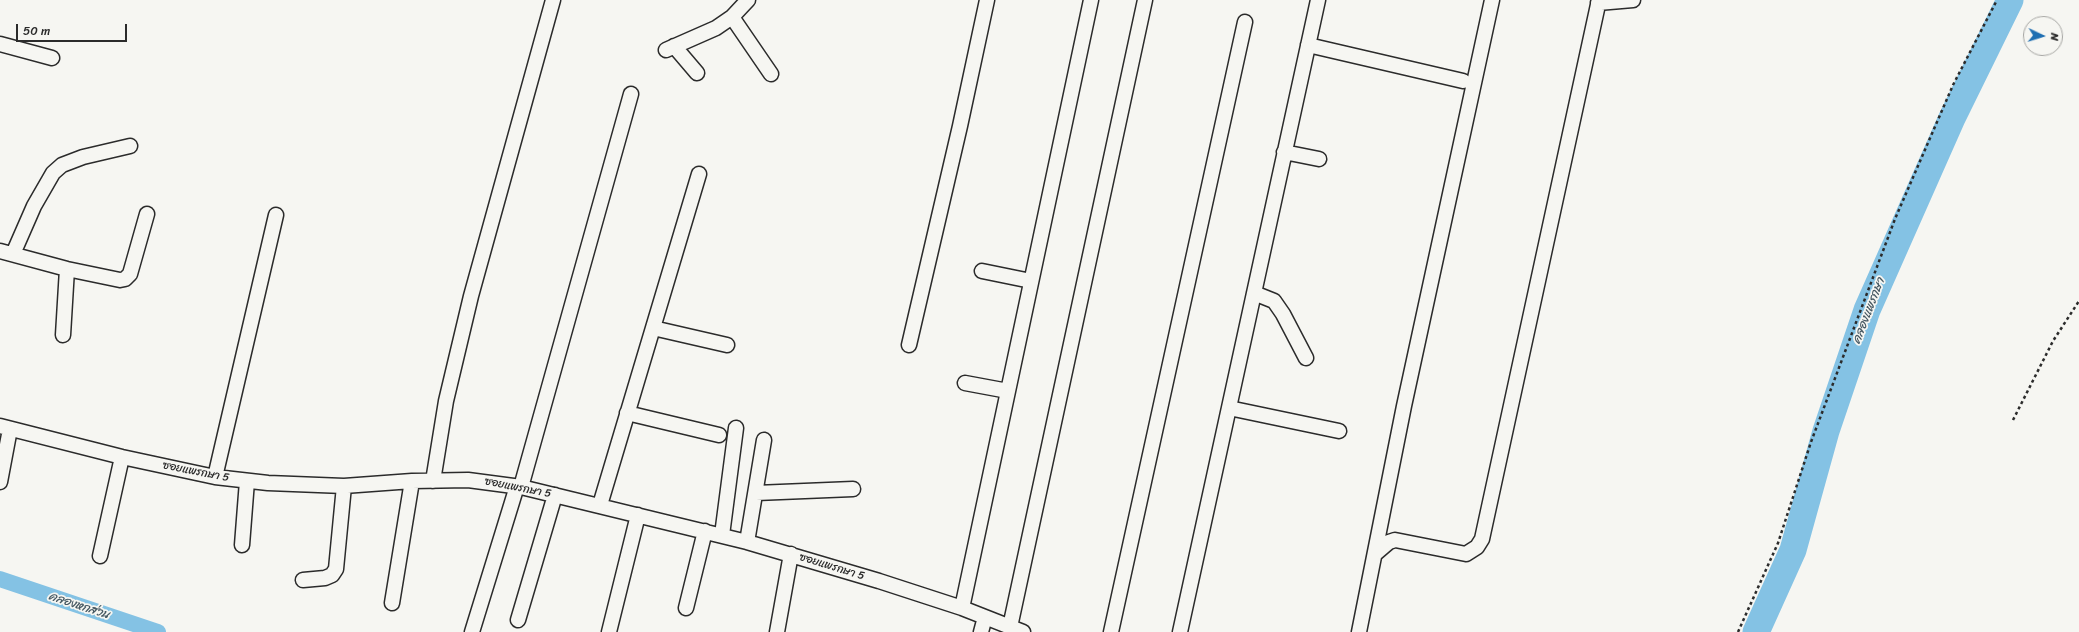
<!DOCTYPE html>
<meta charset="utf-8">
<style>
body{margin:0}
#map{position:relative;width:2079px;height:632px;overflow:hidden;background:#f6f6f2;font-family:Sriracha,sans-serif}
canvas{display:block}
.north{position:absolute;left:2023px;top:16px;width:40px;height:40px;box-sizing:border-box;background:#f6f6f2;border:1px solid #a5a5a2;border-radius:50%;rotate:94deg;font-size:11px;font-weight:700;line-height:16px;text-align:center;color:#2b2b2b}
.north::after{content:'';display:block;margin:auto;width:14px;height:18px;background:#1f6fb2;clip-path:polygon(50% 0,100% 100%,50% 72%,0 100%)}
.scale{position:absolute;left:16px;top:24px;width:111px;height:18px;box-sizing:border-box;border:2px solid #2b2b2b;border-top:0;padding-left:5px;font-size:12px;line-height:14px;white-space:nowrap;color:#2b2b2b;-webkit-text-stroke:3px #f6f6f2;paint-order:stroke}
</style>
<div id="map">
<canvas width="2079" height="632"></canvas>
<div class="north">N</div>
<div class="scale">50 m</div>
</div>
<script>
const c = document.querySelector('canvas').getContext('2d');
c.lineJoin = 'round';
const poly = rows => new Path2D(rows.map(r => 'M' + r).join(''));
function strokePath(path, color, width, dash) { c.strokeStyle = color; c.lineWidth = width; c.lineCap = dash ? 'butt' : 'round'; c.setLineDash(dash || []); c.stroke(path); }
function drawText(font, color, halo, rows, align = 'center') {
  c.font = font + ' Sriracha,"Playpen Sans Thai",sans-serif'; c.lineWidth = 3.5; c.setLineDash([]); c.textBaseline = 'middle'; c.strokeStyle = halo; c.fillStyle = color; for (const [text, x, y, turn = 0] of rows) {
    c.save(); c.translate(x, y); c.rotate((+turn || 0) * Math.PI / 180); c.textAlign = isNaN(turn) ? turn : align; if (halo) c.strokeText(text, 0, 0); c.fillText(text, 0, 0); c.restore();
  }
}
strokePath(poly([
 [0,579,158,632]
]), '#84c2e4', 16);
strokePath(poly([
 [1756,632,1793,550,1826,431,1867,310,1952,118,2010,0]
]), '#84c2e4', 27);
const minor = poly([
 [1598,3,1633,0],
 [732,17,771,74],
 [0,44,52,58],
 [1308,45,1463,81],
 [674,46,697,73],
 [666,50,716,28,732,17,748,0],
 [1284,152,1319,159],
 [0,251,67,269,120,280,125,279,130,274,147,214],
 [13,254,34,206,53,173,62,165,83,157,130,146],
 [982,271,1031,281],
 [1254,293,1274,301,1283,314,1306,358],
 [653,328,727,345],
 [63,335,67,269],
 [909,345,960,126,987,0],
 [965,383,1008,391],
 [1229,408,1339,431],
 [627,413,719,435],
 [0,426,122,457,215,477,268,483,344,486,412,481,468,480,521,487,747,542,879,581,962,608,1023,632],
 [215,477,276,215],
 [433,481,446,401,471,296,553,0],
 [0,482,10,429],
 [521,487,631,94],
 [756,493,853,489],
 [600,505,699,174],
 [722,535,736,428],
 [747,542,764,440],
 [242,545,247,481],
 [1375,554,1389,542,1395,540,1466,554,1477,547,1482,539,1599,0],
 [100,556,122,457],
 [303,580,325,578,332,575,336,569,344,486],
 [392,603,412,481],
 [686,608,705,531],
 [962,608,1091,0],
 [518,620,555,495],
 [1010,627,1145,0],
 [472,632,517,486],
 [609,632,638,515],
 [777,632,791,554],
 [981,632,985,617],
 [1111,632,1245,22],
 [1180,632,1318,0],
 [1359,632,1404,406,1492,0]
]);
strokePath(minor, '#2b2b2b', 17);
strokePath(poly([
 [2013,420,2053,341,2079,301],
 [1738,632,1778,543,1811,442,1895,219,1953,85,1997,0]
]), '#2b2b2b', 2.5, [3, 3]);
strokePath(minor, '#f6f6f2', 14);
drawText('11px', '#2b2b2b', '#f6f6f2', [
 ["ซอยแพรกษา 5",196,472,11],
 ["ซอยแพรกษา 5",518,488,11],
 ["ซอยแพรกษา 5",832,567,17]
]);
drawText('italic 12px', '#465862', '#f6f6f2', [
 ["คลองแพรกษา",1869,311,-69],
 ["คลองหกส่วน",79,606,18]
]);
</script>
